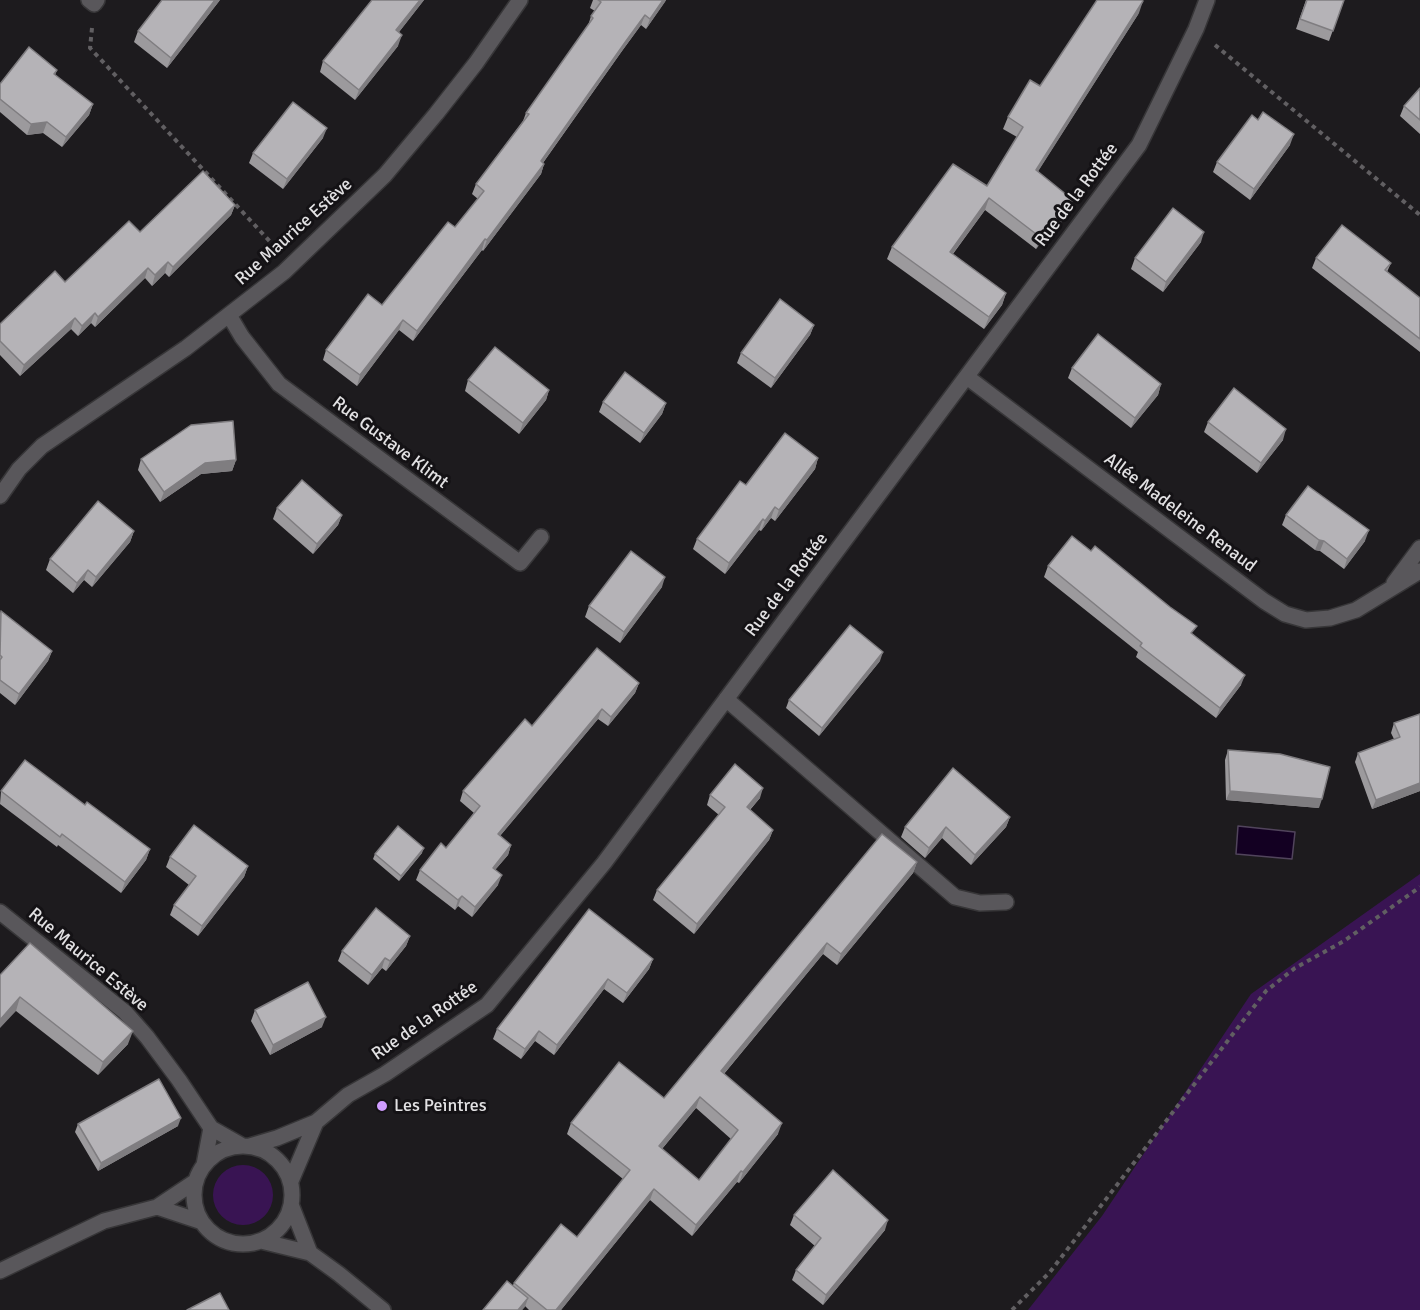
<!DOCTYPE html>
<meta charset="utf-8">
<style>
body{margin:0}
canvas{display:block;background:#1d1b1e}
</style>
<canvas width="1420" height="1310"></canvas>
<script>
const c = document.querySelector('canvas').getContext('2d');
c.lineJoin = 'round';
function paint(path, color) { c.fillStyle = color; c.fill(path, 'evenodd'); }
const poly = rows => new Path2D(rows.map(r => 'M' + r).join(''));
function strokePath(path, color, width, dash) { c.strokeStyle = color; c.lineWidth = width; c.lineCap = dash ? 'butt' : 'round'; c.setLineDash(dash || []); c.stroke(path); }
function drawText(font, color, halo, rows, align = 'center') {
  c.font = font + ' Signika,sans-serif'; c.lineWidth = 6; c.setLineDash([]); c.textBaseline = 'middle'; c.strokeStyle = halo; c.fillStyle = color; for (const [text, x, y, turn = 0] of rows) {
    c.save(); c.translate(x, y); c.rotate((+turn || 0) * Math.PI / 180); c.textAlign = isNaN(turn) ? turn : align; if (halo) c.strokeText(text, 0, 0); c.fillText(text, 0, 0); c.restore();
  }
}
paint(poly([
 [1420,874,1420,1310,1028,1310,1102,1216,1251,994],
 '213 1195a30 30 0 1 1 60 0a30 30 0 1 1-60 0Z'
]), '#391453');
const water = poly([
 [1238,826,1295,832,1292,859,1236,854,1238,826]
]);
paint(water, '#130022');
strokePath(water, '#51445c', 1.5);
const minor = poly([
 [89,0,94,4,97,0],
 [229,315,242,337,279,384,520,563,541,537],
 [967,377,1264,601,1285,614,1306,620,1330,618,1356,610,1420,571],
 [0,496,19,469,42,446,186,348,284,272,385,175,436,114,476,63,520,0],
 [1394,583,1420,548],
 [726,699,955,897,980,903,1006,902],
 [0,912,125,1012,147,1037,179,1080,211,1128,241,1145],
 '194 1195a49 49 0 1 1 98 0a49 49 0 1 1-98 0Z',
 [250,1146,277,1138,316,1122,348,1095,385,1074,487,1005,604,863,1139,145,1196,29,1207,0],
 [204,1165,211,1128],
 [291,1181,316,1122],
 [157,1207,202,1222],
 [292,1207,310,1253],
 [261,1241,310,1253,339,1274,383,1310],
 [0,1271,104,1221,157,1207,196,1181]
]);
strokePath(minor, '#373638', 18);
strokePath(poly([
 [92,28,90,48,276,248],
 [1215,45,1420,215],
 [1012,1310,1050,1272,1266,991,1295,968,1344,941,1420,887]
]), '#615f62', 4, [4.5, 4.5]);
strokePath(minor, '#59575b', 15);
paint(poly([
 [220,0,167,68,134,42,138,31],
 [372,0,424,0,399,32,398,46,355,100,320,72,323,61],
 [593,0,666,0,646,29,641,25,622,51,543,163,544,164,541,174,483,251,482,250,413,341,399,330,357,386,323,360,326,350,382,305,455,227,478,199,472,194,476,184,523,121,526,113,588,26,591,16,595,11,590,8],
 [1306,0,1344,0,1329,41,1296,29],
 [1139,13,1038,171,1069,211,1050,239,1046,236,1036,249,985,210,953,254,1006,293,1002,305,984,329,887,259,892,247,987,186,1017,137,1003,129,1008,117,1040,86],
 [57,70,55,75,93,104,89,115,62,147,43,133,27,135,0,112,0,84],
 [1420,88,1420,134,1400,116,1404,106],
 [323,138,283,189,249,163,253,153],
 [1290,145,1250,200,1213,172,1217,162],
 [235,205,231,215,169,277,165,273,152,286,145,278,95,327,91,323,78,336,71,329,20,376,0,355,0,324,140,232],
 [1201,242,1163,292,1131,269,1135,258],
 [1316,258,1391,263,1387,272,1420,298,1420,352,1312,268],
 [814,325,810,335,771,388,737,363,741,353],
 [1072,368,1161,384,1158,395,1131,428,1068,378],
 [468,380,549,390,546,400,519,434,465,391],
 [603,402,666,403,662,414,640,443,599,412],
 [1208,422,1283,440,1257,473,1204,432],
 [818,458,815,469,775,521,771,518,761,531,759,530,725,574,693,549,697,539,746,485],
 [141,459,236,460,232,471,201,474,160,502,138,470],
 [277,508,342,515,338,525,313,554,273,519],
 [1286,515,1365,541,1344,569,1320,551,1315,550,1282,525],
 [134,531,130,542,92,587,84,580,73,593,46,570,50,559],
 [1091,551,1194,635,1241,685,1216,718,1136,657,1138,652,1044,577,1048,566],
 [662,587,620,643,585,617,589,606],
 [0,612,52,651,48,661,15,705,0,693],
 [880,661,819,736,786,708,789,700],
 [639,683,635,693,608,726,598,719,500,836,511,845,508,855,495,870,498,885,472,917,458,906,455,910,416,880,420,870,446,848,474,813,460,801,463,791,532,726],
 [1420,714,1420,791,1372,809,1355,762,1358,753,1394,739,1391,733,1394,723],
 [1228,750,1319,808,1226,800,1225,760],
 [1,791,150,849,146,860,121,893,58,845,57,847,0,804],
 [710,795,760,798,750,810,773,830,769,840,694,934,653,900,657,890,719,815,707,805],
 [1010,817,1006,827,971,865,942,838,925,858,901,837,905,827],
 [882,834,917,862,913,873,837,965,823,954,724,1074,778,1134,739,1183,737,1182,692,1236,650,1200,561,1310,529,1310,525,1306,522,1310,483,1310,513,1285,514,1283,577,1237,623,1179,567,1134,571,1123,664,1098],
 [696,1108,731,1139,699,1180,662,1149],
 [422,853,399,881,373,859,375,854],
 [170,857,248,866,244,877,198,936,170,915,174,905,189,885,166,867],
 [410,936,406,946,386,971,382,968,368,985,338,961,342,951],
 [653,959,649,969,623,1003,604,989,554,1055,535,1041,521,1059,493,1039,497,1029],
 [0,975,128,1044,98,1075,16,1011],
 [255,1010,322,1027,270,1055,251,1021],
 [78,1124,178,1126,98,1171,75,1132],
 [794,1215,885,1230,823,1305,792,1280,796,1270,815,1246,790,1225]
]), '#9c9a9d');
paint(poly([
 [215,0,220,0,167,68,171,58],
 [420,0,424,0,392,41,396,30],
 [663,0,666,0,665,2,646,29,650,19],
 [1143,1,1139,13,1032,181,1036,170],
 [645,15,641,25,622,51,537,171,541,161,626,41],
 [402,35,398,46,355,100,359,90],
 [93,104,89,115,62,147,66,137],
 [47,122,43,133,27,135,31,124],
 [327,128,323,138,283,189,287,179],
 [1294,134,1290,145,1250,200,1254,189],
 [544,164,541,174,483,251,487,240],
 [989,198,985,210,945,264,950,252],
 [1073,200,1069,211,1050,239,1054,227],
 [235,205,231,215,169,277,173,267],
 [1051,224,1046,236,1036,249,1040,237],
 [1204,232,1201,242,1163,292,1166,282],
 [485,239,482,250,413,341,417,331],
 [168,262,165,273,152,286,155,275],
 [148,268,145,278,95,327,98,317],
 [1006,293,1002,305,984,329,989,317],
 [95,313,91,323,78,336,82,326],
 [75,318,71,329,20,376,24,365],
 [403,320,399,330,357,386,360,375],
 [814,325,810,335,771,388,775,378],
 [1161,384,1158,395,1131,428,1135,418],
 [549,390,546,400,519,434,523,423],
 [666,403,662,414,640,443,644,433],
 [1286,429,1283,440,1257,473,1261,463],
 [818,458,815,469,775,521,779,510],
 [236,460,232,471,201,474,160,502,164,492,205,463],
 [775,507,771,518,761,531,765,521],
 [342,515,338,525,313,554,317,544],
 [763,519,759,530,725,574,729,563],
 [1369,530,1365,541,1344,569,1347,559],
 [134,531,130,542,92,587,96,577],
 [1319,540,1324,541,1320,551,1315,550],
 [88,570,84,580,73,593,77,583],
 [665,577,662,587,620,643,624,632],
 [52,651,48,661,15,705,19,694],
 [883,652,880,661,819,736,822,728],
 [1245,675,1241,685,1216,718,1220,708],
 [639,683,635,693,608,726,611,717],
 [602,709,598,719,494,843,498,834],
 [1420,783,1420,791,1372,809,1376,800],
 [763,788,760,798,743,817,747,807],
 [1230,791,1322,799,1319,808,1226,800],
 [1010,817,1006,827,971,865,975,855],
 [946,827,942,838,925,858,929,848],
 [773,830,769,840,694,934,697,924],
 [511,845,508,855,489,877,493,868],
 [424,848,422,853,399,881,401,876],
 [150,849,146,860,121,893,125,882],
 [917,862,913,873,837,965,841,954],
 [248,866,244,877,198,936,202,926],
 [502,875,498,885,472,917,475,907],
 [462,896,458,906,455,910,458,900],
 [410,936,406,946,386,971,390,961],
 [827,943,823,954,717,1082,721,1071],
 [385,958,382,968,368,985,372,975],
 [653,959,649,969,623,1003,627,993],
 [608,979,604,989,554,1055,557,1045],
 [20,997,16,1011,0,1028,0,1020],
 [326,1017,322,1027,270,1055,273,1045],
 [133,1031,128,1044,98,1075,103,1062],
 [539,1031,535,1041,521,1059,525,1049],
 [700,1097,696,1108,655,1157,659,1146],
 [181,1118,178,1126,98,1171,101,1163],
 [782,1123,778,1134,739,1183,743,1172],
 [741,1171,737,1182,692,1236,696,1225],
 [654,1189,650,1200,561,1310,556,1310],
 [888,1220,885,1230,823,1305,826,1295],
 [528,1298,525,1307,522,1310,518,1310]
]), '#7f7d80');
const building = poly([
 [162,0,215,0,171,58,138,31,162,0],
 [372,0,420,0,396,30,402,35,359,90,323,61,372,0],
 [598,0,663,0,650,19,645,15,626,41,541,161,544,164,487,240,485,239,417,331,403,320,360,375,326,350,368,294,382,305,448,222,455,227,484,191,476,184,529,114,526,113,593,18,591,16,601,2,598,0],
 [1097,0,1142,0,1143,1,1036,170,1073,200,1054,227,1051,224,1040,237,989,198,950,252,1006,293,989,317,892,247,953,164,987,186,1023,127,1008,117,1030,80,1040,86,1097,0],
 [1307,0,1344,0,1333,31,1300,19,1307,0],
 [29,47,57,70,54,74,93,104,66,137,47,122,31,124,0,99,0,84,29,47],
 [1420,88,1420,120,1404,106,1420,88],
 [293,102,327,128,287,179,253,153,293,102],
 [1263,112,1294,134,1254,189,1217,162,1252,115,1258,120,1263,112],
 [203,171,235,205,173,267,168,262,155,275,148,268,98,317,95,313,82,326,75,318,24,365,0,341,0,324,55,271,65,282,129,221,140,232,203,171],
 [1173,208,1204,232,1166,282,1135,258,1173,208],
 [1342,225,1391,263,1385,270,1420,298,1420,339,1316,258,1342,225],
 [780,299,814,325,775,378,741,353,780,299],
 [1098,334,1161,384,1135,418,1072,368,1098,334],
 [495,347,549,390,523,423,468,380,495,347],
 [625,372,666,403,644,433,603,402,625,372],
 [1234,388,1286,429,1261,463,1208,422,1234,388],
 [233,421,236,460,205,463,164,492,141,459,191,425,233,421],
 [785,433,818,458,779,510,775,507,765,521,763,519,729,563,697,539,740,481,746,485,785,433],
 [302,480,342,515,317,544,277,508,302,480],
 [1308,486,1369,530,1347,559,1324,541,1319,540,1286,515,1308,486],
 [98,501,134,531,96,577,88,570,77,583,50,559,98,501],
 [1072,536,1091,551,1095,546,1170,607,1197,626,1191,633,1245,675,1220,708,1140,646,1142,643,1048,566,1072,536],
 [631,551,665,577,624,632,589,606,631,551],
 [1,611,52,651,19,694,0,680,0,660,2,657,0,655,1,611],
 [850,625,883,652,822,728,789,700,850,625],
 [597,648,639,683,611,717,602,709,498,834,511,845,493,868,502,875,475,907,462,896,458,900,420,870,441,843,446,848,480,806,463,791,525,719,532,726,597,648],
 [1420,714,1420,783,1376,800,1358,753,1400,737,1394,723,1420,714],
 [1228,750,1280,754,1330,767,1322,799,1230,791,1228,750],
 [25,760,85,805,87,802,150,849,125,882,62,834,60,837,1,791,25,760],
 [735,764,763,788,747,807,773,830,697,924,657,890,725,807,710,795,735,764],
 [953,768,1010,817,975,855,946,827,929,848,905,827,953,768],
 [194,825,248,866,202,926,174,905,196,876,170,857,194,825],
 [398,826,424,848,401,876,375,854,398,826],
 [882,834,917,862,841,954,827,943,721,1071,782,1123,743,1172,741,1171,696,1225,654,1189,556,1310,547,1310,514,1283,561,1224,577,1237,630,1170,571,1123,619,1062,664,1098,882,834],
 [700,1097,738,1130,699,1180,659,1146,700,1097],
 [376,908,410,936,390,961,385,958,372,975,342,951,376,908],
 [589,909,653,959,627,993,608,979,557,1045,539,1031,525,1049,497,1029,589,909],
 [30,943,133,1031,103,1062,20,997,0,1020,0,975,30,943],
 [308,982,326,1017,273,1045,255,1010,308,982],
 [159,1079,181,1118,101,1163,78,1124,159,1079],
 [833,1170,888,1220,826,1295,796,1270,821,1238,794,1215,833,1170],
 [507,1281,528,1298,518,1310,483,1310,507,1281],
 [220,1293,229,1310,187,1310,220,1293]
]);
paint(building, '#b5b3b7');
strokePath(building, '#7f7d80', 1.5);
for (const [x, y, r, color] of [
 [382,1106,6,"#d09dff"]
]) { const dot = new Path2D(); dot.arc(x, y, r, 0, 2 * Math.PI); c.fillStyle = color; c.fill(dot); strokePath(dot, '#141215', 2); }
drawText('18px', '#e2e1e3', '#141215', [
 ["Rue de la Rottée",1077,195,-53],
 ["Rue Maurice Estève",294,232,-42],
 ["Rue Gustave Klimt",390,443,37],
 ["Allée Madeleine Renaud",1180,513,37],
 ["Rue de la Rottée",787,585,-53],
 ["Rue Maurice Estève",88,960,40],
 ["Rue de la Rottée",425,1021,-35]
]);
drawText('18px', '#e2e1e3', '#141215', [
 ["Les Peintres",394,1106]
], 'left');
</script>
